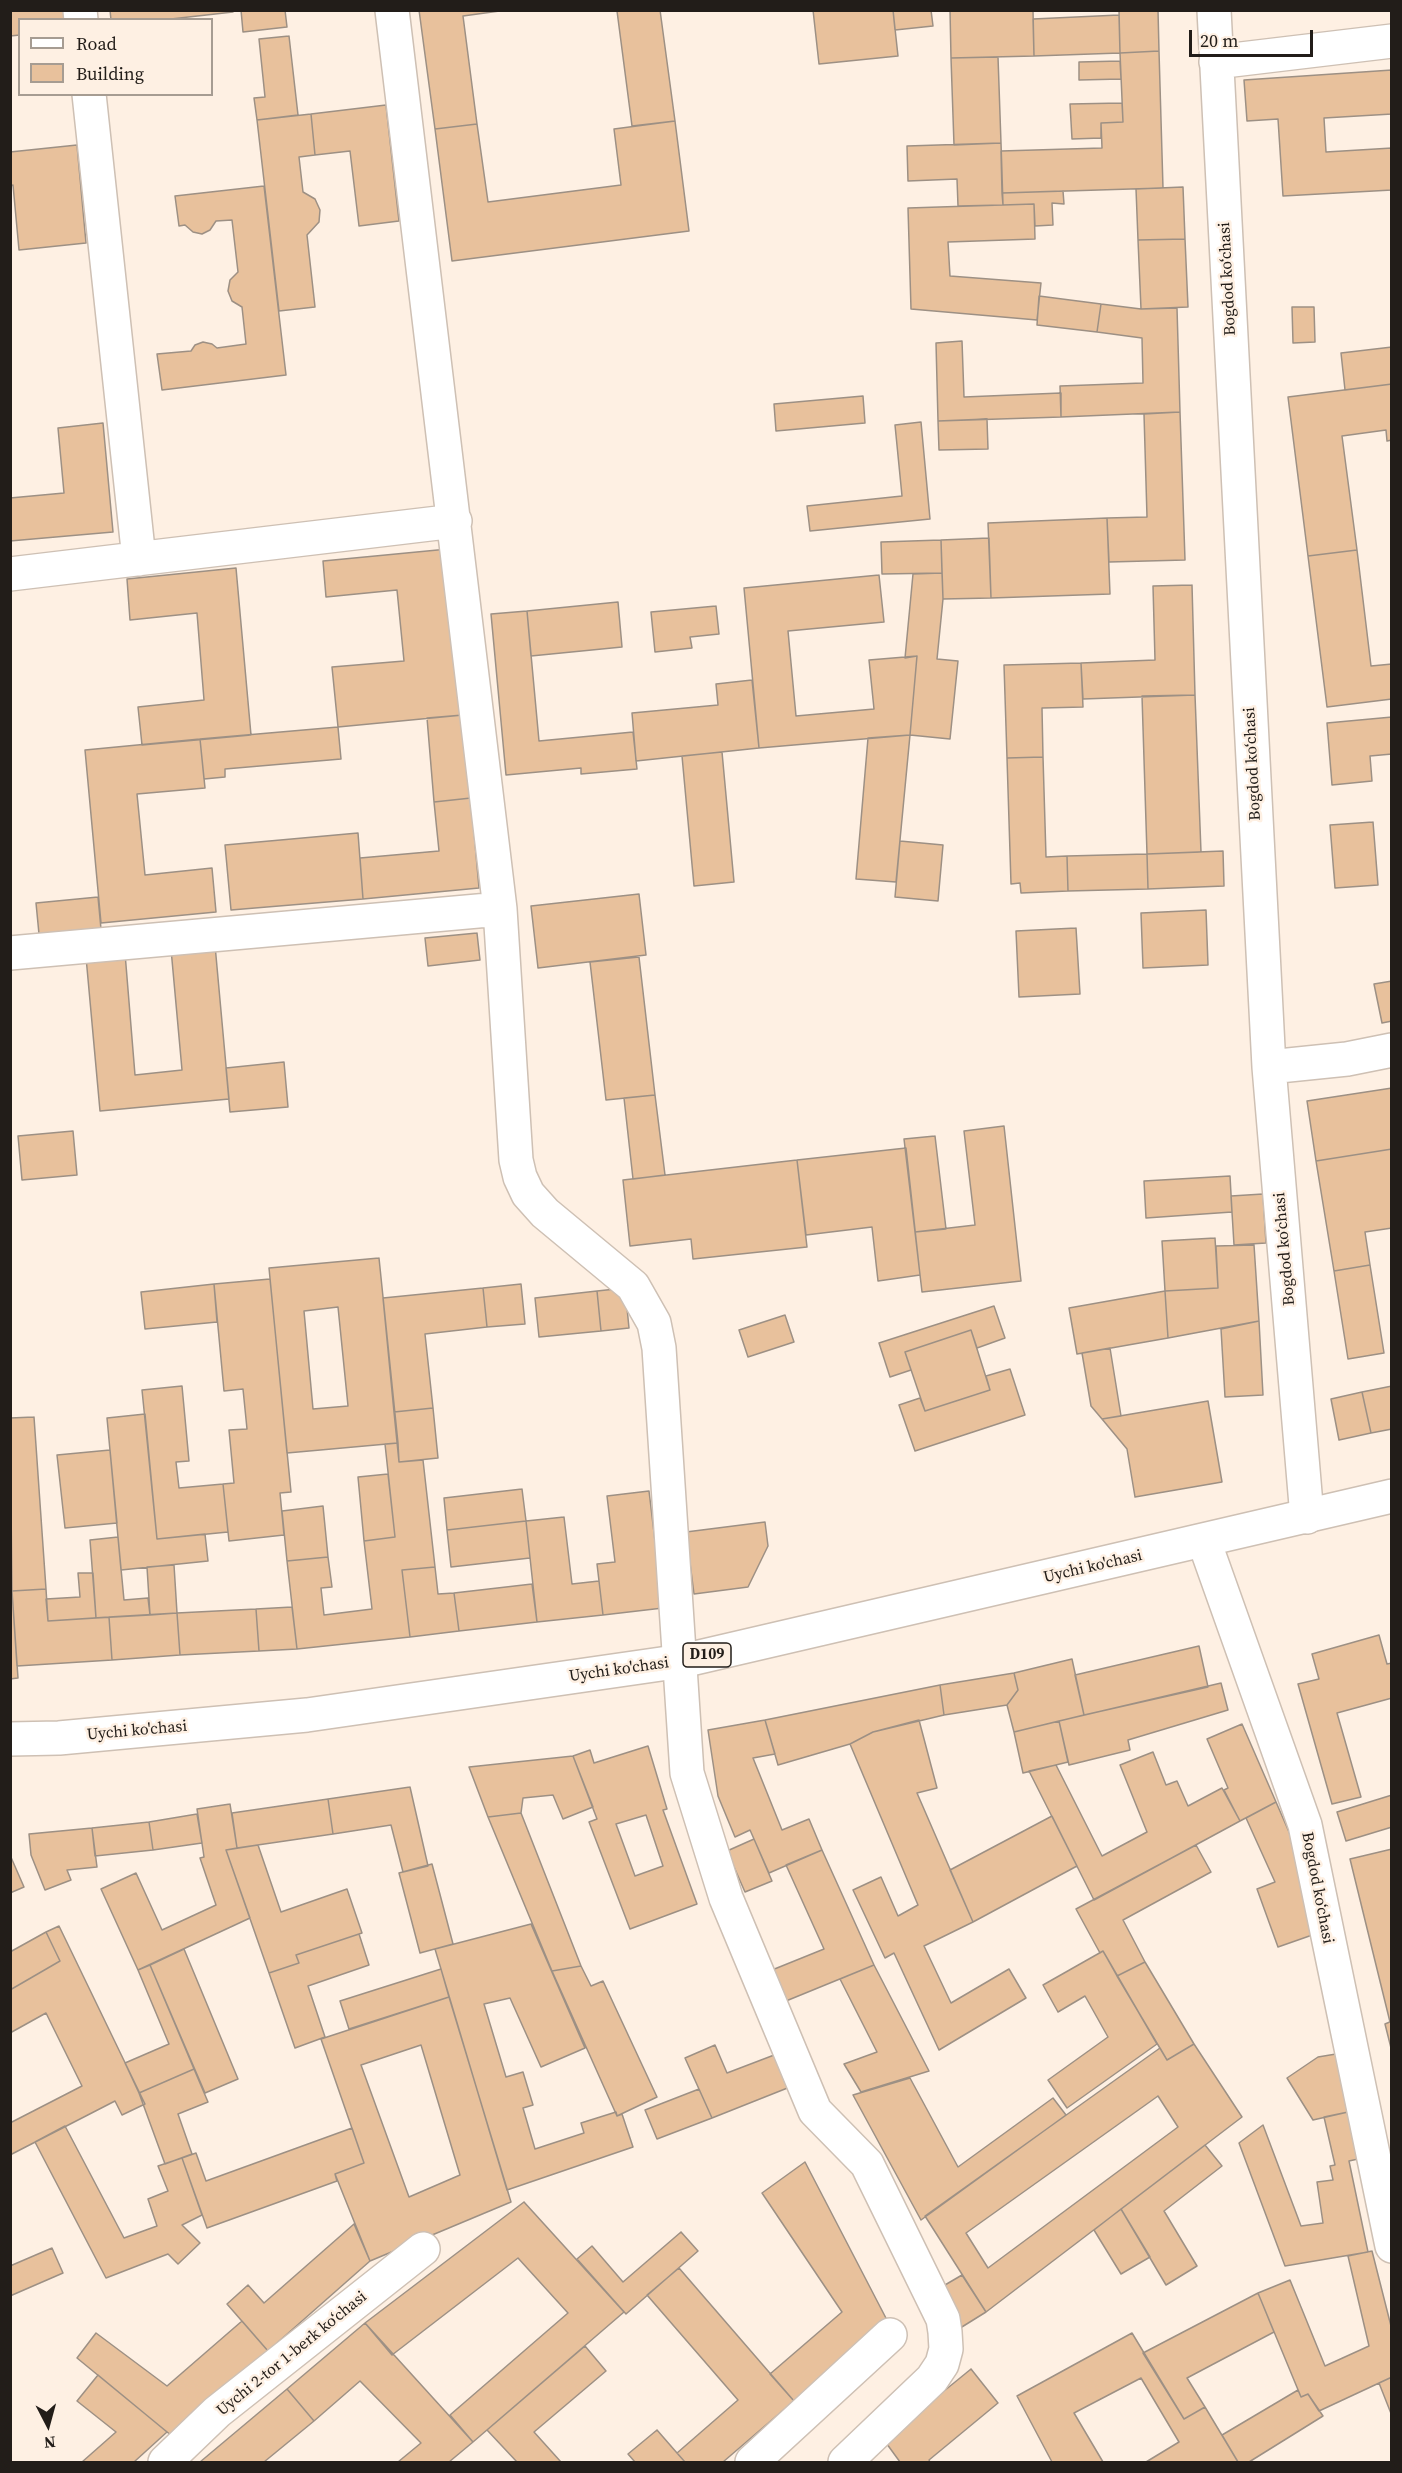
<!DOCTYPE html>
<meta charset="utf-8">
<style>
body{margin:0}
#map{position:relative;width:1402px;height:2473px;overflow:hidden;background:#fef0e3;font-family:"Source Serif 4",serif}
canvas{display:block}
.frame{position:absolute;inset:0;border:12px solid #221d19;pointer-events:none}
.legend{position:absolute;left:18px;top:18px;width:195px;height:78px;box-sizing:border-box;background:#fef0e3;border:2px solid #a69c92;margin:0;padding:8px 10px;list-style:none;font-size:18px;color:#221d19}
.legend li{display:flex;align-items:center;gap:12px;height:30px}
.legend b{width:30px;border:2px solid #a69c92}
.north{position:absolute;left:18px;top:2395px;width:60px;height:60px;-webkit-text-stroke:4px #fef0e3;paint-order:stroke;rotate:174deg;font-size:16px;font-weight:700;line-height:24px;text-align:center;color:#221d19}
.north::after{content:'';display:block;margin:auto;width:21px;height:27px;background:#221d19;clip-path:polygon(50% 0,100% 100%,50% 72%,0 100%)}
.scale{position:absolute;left:1189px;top:30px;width:124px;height:27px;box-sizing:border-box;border:3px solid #221d19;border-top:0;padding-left:8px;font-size:18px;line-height:21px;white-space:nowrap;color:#221d19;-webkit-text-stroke:4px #fef0e3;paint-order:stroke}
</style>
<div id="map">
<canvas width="1402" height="2473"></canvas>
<div class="frame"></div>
<ul class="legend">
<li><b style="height:8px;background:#fff"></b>Road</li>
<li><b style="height:16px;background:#e8c19c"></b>Building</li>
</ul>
<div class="north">N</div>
<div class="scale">20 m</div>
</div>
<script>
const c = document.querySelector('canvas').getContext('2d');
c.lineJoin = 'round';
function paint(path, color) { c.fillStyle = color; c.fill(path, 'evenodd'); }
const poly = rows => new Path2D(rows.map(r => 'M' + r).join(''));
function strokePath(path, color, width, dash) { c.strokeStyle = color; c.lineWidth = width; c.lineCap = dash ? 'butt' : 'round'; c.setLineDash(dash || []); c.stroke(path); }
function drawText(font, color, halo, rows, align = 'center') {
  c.font = font + ' "Source Serif 4",serif'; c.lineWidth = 5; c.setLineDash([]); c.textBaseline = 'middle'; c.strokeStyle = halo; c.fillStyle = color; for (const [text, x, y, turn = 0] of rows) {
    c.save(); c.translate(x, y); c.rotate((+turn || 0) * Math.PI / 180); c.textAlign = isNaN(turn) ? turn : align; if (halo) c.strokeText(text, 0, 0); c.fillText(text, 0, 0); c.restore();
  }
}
const building = poly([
 [10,10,65,10,65,20,20,20,20,35,10,36,10,10],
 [110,10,233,10,233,12,162,20,111,20,110,10],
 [241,10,285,10,287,27,243,32,241,10],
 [419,10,507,10,463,16,477,124,435,129,419,10],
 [660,10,675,121,632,126,617,11,660,10],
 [813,10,893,10,898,56,819,64,813,10],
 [893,10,931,10,933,26,895,30,893,10],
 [950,10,1033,10,1034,56,951,58,950,10],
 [1119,10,1158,10,1159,51,1120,53,1119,10],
 [1119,15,1120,53,1034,56,1033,19,1119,15],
 [289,36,298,115,257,120,254,98,265,97,259,39,289,36],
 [1159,51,1163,188,1002,193,1001,151,1102,148,1101,123,1123,122,1120,53,1159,51],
 [998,57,1001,143,954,145,951,58,998,57],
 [1120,61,1121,79,1079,80,1079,62,1120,61],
 [1392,70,1392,114,1324,118,1326,152,1392,148,1392,190,1283,196,1278,119,1247,121,1244,80,1392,70],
 [1122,103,1123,122,1101,123,1101,138,1072,139,1070,104,1122,103],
 [386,105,399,221,359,226,350,151,315,155,311,114,386,105],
 [311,114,315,155,299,157,303,192,315,199,320,210,319,222,307,235,315,307,279,311,257,120,311,114],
 [675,121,689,231,452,261,435,129,477,124,488,202,621,185,614,129,675,121],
 [1001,143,1003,205,958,206,957,179,908,181,907,146,1001,143],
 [77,145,86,243,19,250,13,185,10,186,10,152,77,145],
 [264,186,286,375,162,390,157,354,191,351,195,345,203,342,212,344,217,348,246,344,242,307,232,301,228,291,230,280,238,272,232,220,216,221,210,230,202,234,193,232,185,225,179,226,175,196,264,186],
 [1183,187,1185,239,1138,240,1136,189,1183,187],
 [1063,191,1064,204,1052,203,1053,225,1035,226,1034,204,1003,205,1002,193,1063,191],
 [1034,204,1035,239,948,242,950,276,1041,283,1037,320,911,309,908,208,1034,204],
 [1185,239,1188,307,1141,309,1138,240,1185,239],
 [1039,296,1101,304,1097,332,1037,325,1039,296],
 [1101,304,1141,309,1177,308,1180,412,1061,417,1060,386,1143,383,1142,338,1097,332,1101,304],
 [1292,307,1314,307,1315,342,1293,343,1292,307],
 [962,341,964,397,1061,393,1061,417,938,421,936,343,962,341],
 [1392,347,1392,384,1345,390,1341,353,1392,347],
 [1392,384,1392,440,1387,441,1386,430,1342,436,1357,550,1308,556,1288,397,1392,384],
 [863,396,865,423,776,431,774,404,863,396],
 [1180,412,1185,560,1109,562,1107,518,1147,517,1144,414,1180,412],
 [987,419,988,449,939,450,938,421,987,419],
 [921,422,930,519,810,531,807,506,902,496,895,425,921,422],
 [103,423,113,532,10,541,10,498,64,493,58,428,103,423],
 [1107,518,1110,594,991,598,988,523,1107,518],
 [989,538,991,598,943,599,941,540,989,538],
 [941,540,942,573,882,574,881,542,941,540],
 [448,549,463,715,338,727,332,667,404,661,397,590,326,597,323,561,448,549],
 [1357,550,1371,666,1392,664,1392,699,1327,707,1308,556,1357,550],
 [236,568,251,735,142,745,138,707,204,700,197,613,130,620,127,579,236,568],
 [942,573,943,599,937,659,958,661,950,739,910,735,917,656,905,658,913,574,942,573],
 [879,575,884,622,788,631,796,716,874,709,869,660,917,656,910,735,759,748,744,588,879,575],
 [1192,585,1195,695,1083,699,1081,663,1155,660,1153,586,1192,585],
 [618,602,622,647,531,656,527,611,618,602],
 [716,606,719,634,690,637,692,648,655,652,651,612,716,606],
 [527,611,539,741,633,732,637,769,581,774,581,768,506,775,491,614,527,611],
 [1081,663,1083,707,1042,708,1043,757,1007,758,1004,665,1081,663],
 [752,680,759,748,636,761,632,713,718,705,716,684,752,680],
 [1195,695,1201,852,1147,854,1142,696,1195,695],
 [463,715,471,798,434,802,427,718,463,715],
 [1392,717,1392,754,1370,756,1372,781,1332,785,1327,723,1392,717],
 [338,727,341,759,225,769,225,777,204,779,200,739,338,727],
 [910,735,896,882,856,879,868,738,910,735],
 [200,739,205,788,137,794,145,875,212,868,216,912,101,923,85,750,200,739],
 [722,752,734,882,694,886,682,756,722,752],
 [1043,757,1046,857,1067,856,1068,891,1021,893,1020,883,1011,884,1007,758,1043,757],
 [471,798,479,888,363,899,360,858,439,851,434,802,471,798],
 [1373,822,1378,885,1335,888,1330,825,1373,822],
 [358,833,363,899,231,910,225,845,358,833],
 [900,841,943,845,938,901,895,897,900,841],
 [1223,851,1224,886,1148,889,1147,854,1223,851],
 [1147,854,1148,889,1068,891,1067,856,1147,854],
 [639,894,646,955,538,968,531,906,639,894],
 [98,897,101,929,39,934,36,903,98,897],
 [1206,910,1208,965,1143,968,1141,913,1206,910],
 [1076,928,1080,994,1019,997,1016,931,1076,928],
 [477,933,480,960,428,966,425,938,477,933],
 [215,945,229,1099,100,1111,86,957,125,953,135,1075,182,1070,171,949,215,945],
 [639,957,655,1095,606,1100,590,962,639,957],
 [1392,981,1392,1021,1382,1023,1374,984,1392,981],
 [284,1062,288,1107,230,1112,226,1068,284,1062],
 [1392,1088,1392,1149,1316,1161,1307,1101,1392,1088],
 [655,1095,665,1175,633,1179,624,1098,655,1095],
 [1004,1126,1021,1281,922,1292,915,1232,975,1225,964,1131,1004,1126],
 [73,1131,77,1175,22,1180,18,1136,73,1131],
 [935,1136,946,1229,915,1232,904,1139,935,1136],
 [906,1148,920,1275,878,1281,872,1227,806,1235,797,1160,906,1148],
 [1392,1149,1392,1228,1365,1232,1370,1265,1334,1271,1316,1161,1392,1149],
 [797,1160,807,1247,693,1259,691,1239,630,1246,623,1180,797,1160],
 [1230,1176,1232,1212,1146,1218,1144,1181,1230,1176],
 [1263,1194,1266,1243,1234,1245,1231,1196,1263,1194],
 [1215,1238,1218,1288,1165,1291,1162,1241,1215,1238],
 [1254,1245,1259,1321,1168,1338,1165,1291,1218,1288,1216,1246,1254,1245],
 [379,1258,398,1443,287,1453,269,1268,379,1258],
 [338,1307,348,1406,313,1409,304,1311,338,1307],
 [1370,1265,1384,1353,1348,1359,1334,1271,1370,1265],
 [270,1279,291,1492,280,1493,284,1535,229,1541,223,1484,234,1483,229,1430,247,1429,243,1389,224,1391,214,1284,270,1279],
 [214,1284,217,1322,145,1329,141,1292,214,1284],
 [521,1284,525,1324,487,1327,483,1288,521,1284],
 [483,1288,487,1327,425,1334,433,1408,394,1412,383,1298,483,1288],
 [625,1288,629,1328,601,1331,597,1291,625,1288],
 [597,1291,601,1331,539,1337,535,1298,597,1291],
 [1165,1291,1168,1338,1077,1354,1069,1308,1165,1291],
 [994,1306,1005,1338,977,1348,971,1330,905,1352,911,1370,890,1377,879,1343,994,1306],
 [785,1315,794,1342,748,1357,739,1330,785,1315],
 [1259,1321,1263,1395,1225,1397,1221,1329,1259,1321],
 [971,1330,990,1390,925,1411,905,1352,971,1330],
 [1110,1348,1121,1416,1102,1419,1091,1406,1082,1353,1110,1348],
 [1010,1369,1025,1415,915,1451,899,1405,920,1398,925,1411,990,1390,986,1376,1010,1369],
 [182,1386,189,1461,176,1462,179,1488,223,1484,228,1532,157,1539,142,1390,182,1386],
 [1392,1386,1392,1429,1371,1433,1362,1392,1392,1386],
 [1362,1392,1371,1433,1339,1440,1331,1399,1362,1392],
 [1208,1401,1222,1482,1135,1497,1127,1449,1102,1419,1208,1401],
 [433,1408,438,1458,399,1462,394,1412,433,1408],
 [145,1414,157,1539,205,1534,208,1561,121,1570,107,1418,145,1414],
 [34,1417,46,1589,12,1591,10,1418,34,1417],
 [398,1443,399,1462,423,1460,435,1567,402,1570,410,1637,297,1649,287,1561,328,1557,332,1587,321,1588,324,1615,372,1609,364,1541,395,1537,385,1444,398,1443],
 [110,1450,117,1523,65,1528,57,1455,110,1450],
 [388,1474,395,1537,364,1541,358,1477,388,1474],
 [522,1489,526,1521,447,1530,444,1498,522,1489],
 [649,1491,663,1608,603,1615,597,1564,615,1562,607,1496,649,1491],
 [323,1506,328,1557,287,1561,282,1511,323,1506],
 [564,1517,572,1584,599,1581,603,1615,537,1622,526,1521,564,1517],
 [526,1521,530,1558,451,1567,447,1530,526,1521],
 [765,1522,768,1546,748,1587,694,1594,686,1532,765,1522],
 [118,1537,124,1600,148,1598,150,1615,96,1618,90,1540,118,1537],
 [174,1565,177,1613,150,1615,147,1567,174,1565],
 [435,1567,438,1594,454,1593,459,1631,410,1637,402,1570,435,1567],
 [78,1573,93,1573,96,1618,48,1621,46,1599,80,1597,78,1573],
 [532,1584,537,1622,459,1631,454,1593,532,1584],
 [46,1589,48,1621,109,1617,112,1660,17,1666,12,1591,46,1589],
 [12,1591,18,1678,10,1679,10,1591,12,1591],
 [292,1607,297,1649,259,1651,256,1609,292,1607],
 [256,1609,259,1651,180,1655,177,1613,256,1609],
 [177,1613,180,1655,112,1660,109,1617,177,1613],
 [1379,1635,1387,1664,1392,1663,1392,1698,1337,1713,1361,1797,1332,1804,1298,1684,1319,1679,1312,1654,1379,1635],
 [1199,1646,1208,1687,1084,1715,1075,1675,1199,1646],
 [1072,1659,1084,1715,1014,1732,1007,1705,1018,1690,1014,1673,1072,1659],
 [1014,1673,1018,1690,1007,1705,944,1715,940,1685,1014,1673],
 [1221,1683,1228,1710,1128,1740,1130,1750,1069,1765,1059,1721,1221,1683],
 [940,1685,944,1715,873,1732,850,1744,778,1765,765,1720,940,1685],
 [765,1720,775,1754,753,1758,782,1830,809,1819,822,1850,769,1873,750,1830,735,1837,718,1796,708,1730,765,1720],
 [919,1720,937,1788,917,1793,973,1922,924,1946,951,2003,1009,1969,1026,1998,939,2050,894,1953,885,1958,853,1890,881,1877,898,1916,918,1905,850,1744,873,1732,919,1720],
 [1059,1721,1068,1762,1023,1773,1014,1732,1059,1721],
 [1242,1724,1276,1802,1240,1821,1224,1790,1228,1788,1207,1739,1242,1724],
 [648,1746,667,1809,663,1810,697,1904,630,1929,589,1822,597,1819,573,1756,590,1750,594,1763,648,1746],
 [646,1815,663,1866,635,1876,616,1824,646,1815],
 [1153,1752,1166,1785,1177,1781,1188,1806,1222,1788,1240,1821,1094,1900,1029,1771,1056,1765,1102,1856,1147,1832,1120,1765,1153,1752],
 [573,1756,593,1807,563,1819,553,1795,523,1798,521,1813,488,1817,469,1767,573,1756],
 [410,1787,428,1866,403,1872,391,1825,333,1834,328,1799,410,1787],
 [1392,1795,1392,1827,1346,1841,1337,1812,1392,1795],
 [328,1799,333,1834,237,1848,232,1813,328,1799],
 [1276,1802,1309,1878,1318,1933,1278,1947,1257,1889,1275,1882,1246,1818,1276,1802],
 [230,1804,237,1848,226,1850,250,1918,138,1970,101,1889,136,1873,162,1930,216,1905,200,1858,204,1857,197,1809,230,1804],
 [521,1813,581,1966,552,1971,488,1817,521,1813],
 [197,1814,202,1843,153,1850,149,1822,197,1814],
 [1052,1816,1077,1866,973,1922,950,1870,1052,1816],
 [149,1822,153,1850,95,1856,92,1828,149,1822],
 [92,1828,97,1867,67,1870,71,1880,45,1890,31,1855,29,1834,92,1828],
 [754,1839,772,1881,745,1892,727,1851,754,1839],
 [258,1845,281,1912,347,1889,362,1933,296,1955,299,1963,269,1973,226,1850,258,1845],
 [1196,1845,1211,1872,1123,1920,1145,1962,1117,1976,1103,1951,1100,1953,1076,1909,1196,1845],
 [1392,1849,1392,2021,1390,2022,1350,1859,1392,1849],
 [822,1850,874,1965,786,2001,772,1970,824,1949,786,1865,822,1850],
 [10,1855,24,1887,10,1893,10,1855],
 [432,1864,453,1944,420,1953,399,1873,432,1864],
 [531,1924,585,2048,541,2067,510,1998,484,2004,506,2077,523,2072,533,2105,523,2108,535,2149,584,2133,581,2123,616,2112,617,2116,622,2114,633,2147,507,2190,435,1949,531,1924],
 [59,1926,145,2104,122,2115,115,2101,10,2155,10,2123,82,2086,46,2013,10,2033,10,1990,60,1961,46,1932,59,1926],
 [46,1932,60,1961,10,1990,10,1952,46,1932],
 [359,1934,369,1965,308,1986,325,2037,295,2048,269,1973,299,1963,296,1955,359,1934],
 [184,1949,238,2079,205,2093,150,1965,184,1949],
 [1103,1951,1157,2044,1067,2108,1048,2080,1108,2037,1085,1996,1058,2012,1043,1985,1103,1951],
 [1145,1962,1194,2044,1167,2060,1117,1976,1145,1962],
 [150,1965,194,2069,139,2093,125,2063,169,2044,138,1970,150,1965],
 [874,1965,929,2071,861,2092,844,2064,877,2052,840,1979,874,1965],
 [581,1966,591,1986,603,1981,657,2097,617,2116,552,1971,581,1966],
 [441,1969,449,1997,349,2029,340,2001,441,1969],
 [449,1997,511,2202,370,2261,335,2174,364,2163,321,2039,449,1997],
 [421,2045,460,2175,409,2197,361,2065,421,2045],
 [1392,2021,1392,2052,1385,2024,1392,2021],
 [1194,2044,1242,2117,986,2312,925,2216,1160,2048,1167,2060,1194,2044],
 [1158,2096,1178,2127,988,2268,966,2233,1158,2096],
 [715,2045,727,2073,782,2052,795,2085,712,2118,685,2058,715,2045],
 [1336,2054,1348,2112,1313,2120,1287,2078,1318,2057,1336,2054],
 [194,2069,208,2102,178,2114,192,2154,165,2164,139,2093,194,2069],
 [910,2078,958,2167,1053,2098,1066,2115,921,2220,853,2095,910,2078],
 [699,2089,712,2118,657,2139,645,2110,699,2089],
 [1348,2112,1358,2159,1349,2161,1368,2252,1285,2266,1239,2143,1263,2125,1301,2226,1323,2223,1317,2182,1333,2180,1330,2166,1335,2165,1324,2117,1348,2112],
 [65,2126,124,2238,157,2226,148,2199,168,2191,158,2166,182,2158,202,2215,182,2225,200,2243,178,2264,168,2254,106,2278,35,2142,65,2126],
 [352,2128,364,2163,335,2174,337,2181,207,2228,182,2158,196,2153,206,2181,352,2128],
 [1205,2145,1222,2166,1164,2211,1197,2266,1166,2285,1121,2209,1205,2145],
 [805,2162,888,2322,794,2401,770,2374,842,2312,762,2193,805,2162],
 [524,2202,624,2312,473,2442,450,2415,568,2313,518,2258,392,2355,365,2323,524,2202],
 [1121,2209,1150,2257,1121,2274,1094,2230,1121,2209],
 [354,2224,370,2261,268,2351,227,2304,248,2285,264,2303,354,2224],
 [681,2232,698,2251,626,2314,577,2259,592,2246,623,2282,681,2232],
 [52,2248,63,2273,10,2296,10,2266,52,2248],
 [1372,2251,1392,2330,1392,2377,1319,2411,1308,2394,1301,2397,1258,2293,1290,2280,1325,2366,1369,2346,1348,2256,1372,2251],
 [679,2268,794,2401,723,2462,685,2462,677,2453,738,2400,647,2295,679,2268],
 [962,2275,986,2312,957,2330,933,2292,962,2275],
 [1258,2293,1274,2332,1187,2378,1205,2407,1184,2419,1143,2353,1258,2293],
 [242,2321,268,2351,172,2436,77,2358,96,2333,167,2386,242,2321],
 [365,2323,473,2442,449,2462,398,2462,421,2443,360,2381,314,2421,287,2389,365,2323],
 [1132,2333,1184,2419,1205,2407,1238,2462,1146,2462,1179,2442,1141,2378,1074,2413,1103,2462,1052,2462,1017,2396,1132,2333],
 [585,2346,606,2371,534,2432,561,2462,517,2462,487,2430,585,2346],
 [971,2369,998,2403,929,2460,930,2462,900,2462,884,2440,971,2369],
 [98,2375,167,2432,134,2462,82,2462,116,2432,77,2401,98,2375],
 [1392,2377,1392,2416,1379,2383,1392,2377],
 [287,2389,314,2421,264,2462,200,2462,287,2389],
 [1298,2390,1301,2397,1308,2394,1323,2416,1249,2462,1238,2462,1222,2435,1298,2390],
 [657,2430,677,2453,685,2462,635,2462,628,2454,657,2430]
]);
paint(building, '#e8c19c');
strokePath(building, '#9d9084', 1.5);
const minor = poly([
 [80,10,81,20],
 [392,10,500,909,516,1160,520,1177,528,1194,545,1213,633,1286,654,1323,659,1348,687,1773,726,1898,815,2111,867,2164,943,2319,945,2332,946,2349,942,2364,932,2379,845,2462],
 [1214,10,1269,1067,1307,1517],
 [1216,62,1392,41],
 [89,94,139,559],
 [10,574,455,521],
 [10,953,500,909],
 [1269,1067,1347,1059,1392,1050],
 [1204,1541,1305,1825,1392,2246],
 [165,2462,217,2412,423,2249],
 [752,2462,890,2335]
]);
const major = poly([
 [10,1739,59,1738,307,1715,682,1661,1392,1496]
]);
strokePath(minor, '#cec0b4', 36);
strokePath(major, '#cec0b4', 36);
strokePath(minor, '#fff', 33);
strokePath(major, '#fff', 33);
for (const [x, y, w] of [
 [707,1655,48]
]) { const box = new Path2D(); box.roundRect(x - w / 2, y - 12, w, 24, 4.5); c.fillStyle = '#fef0e3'; c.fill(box); strokePath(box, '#221d19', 1.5); }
drawText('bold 15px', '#221d19', null, [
 ["D109",707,1655]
]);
drawText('16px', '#221d19', '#fef0e3', [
 ["Bogdod koʻchasi",1228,279,-93],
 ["Bogdod koʻchasi",1253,764,-93],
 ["Bogdod koʻchasi",1285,1249,-95],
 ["Uychi ko'chasi",1093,1567,-13],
 ["Uychi ko'chasi",619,1670,-8],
 ["Uychi ko'chasi",137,1731,-5],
 ["Bogdod koʻchasi",1317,1888,79],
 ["Uychi 2-tor 1-berk koʻchasi",292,2354,-39]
]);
</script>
